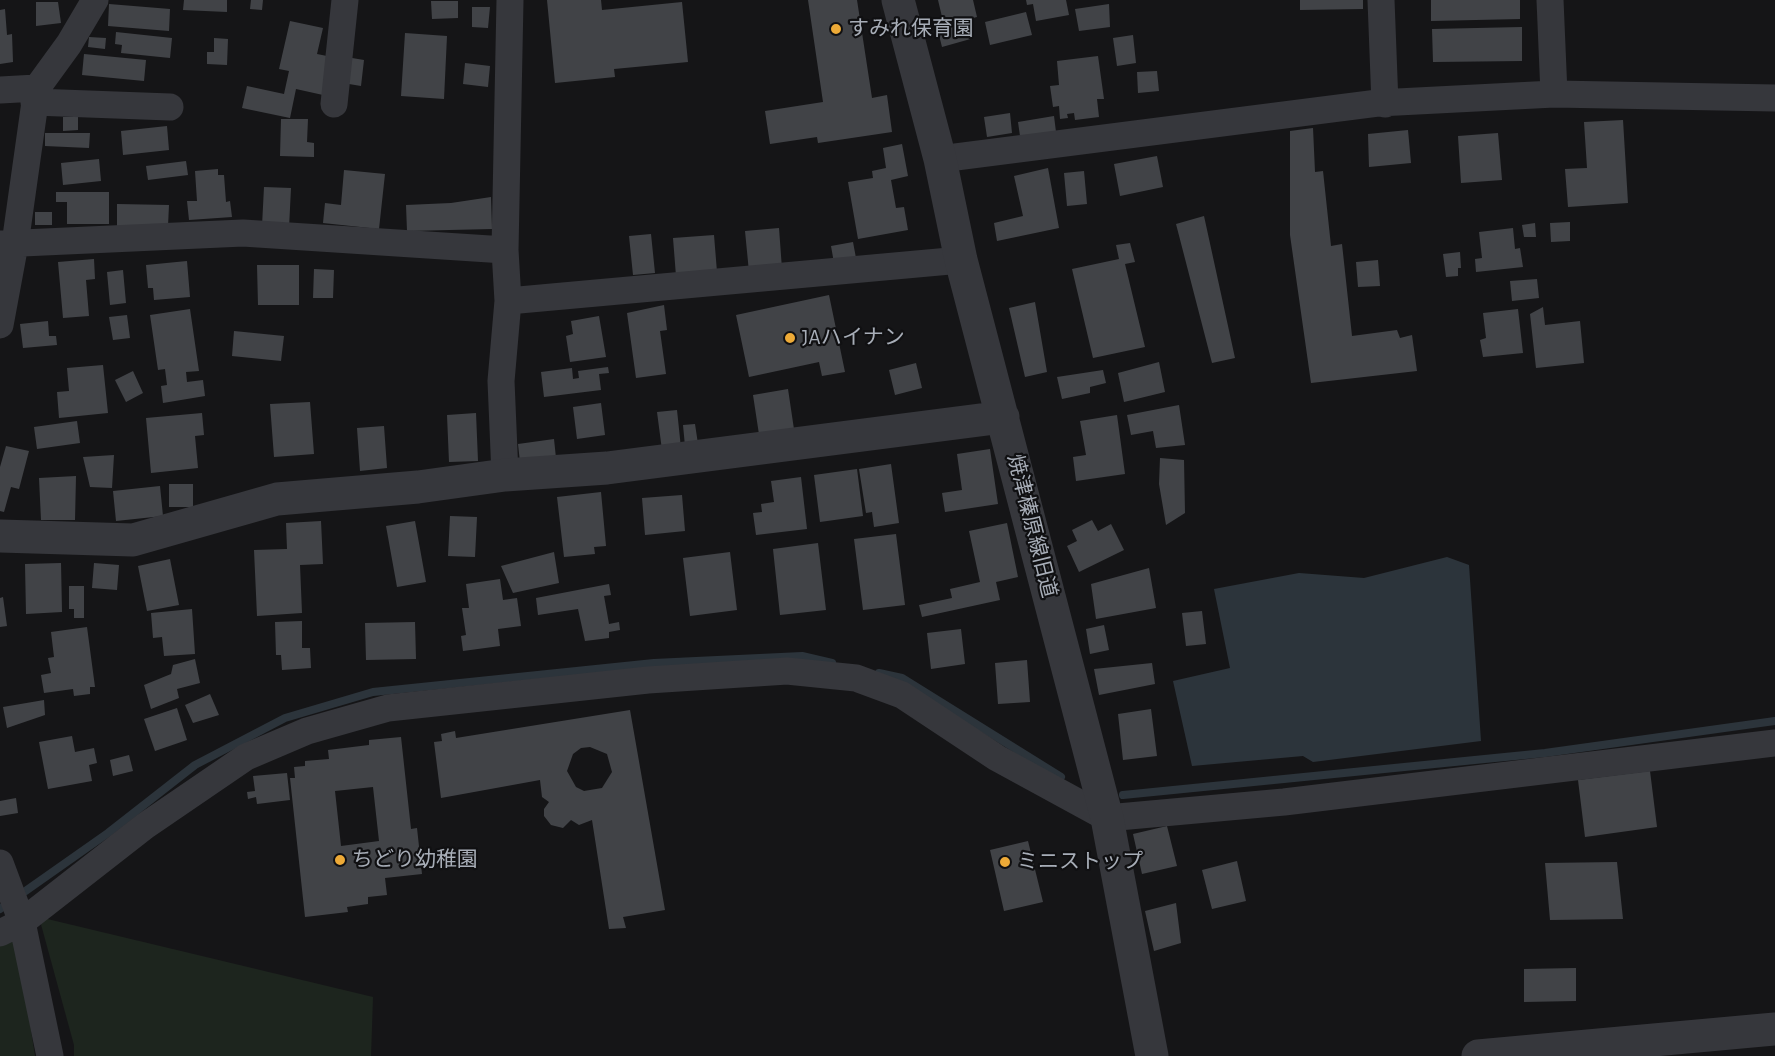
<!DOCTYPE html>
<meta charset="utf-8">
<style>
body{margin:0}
canvas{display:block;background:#151517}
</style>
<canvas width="1775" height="1056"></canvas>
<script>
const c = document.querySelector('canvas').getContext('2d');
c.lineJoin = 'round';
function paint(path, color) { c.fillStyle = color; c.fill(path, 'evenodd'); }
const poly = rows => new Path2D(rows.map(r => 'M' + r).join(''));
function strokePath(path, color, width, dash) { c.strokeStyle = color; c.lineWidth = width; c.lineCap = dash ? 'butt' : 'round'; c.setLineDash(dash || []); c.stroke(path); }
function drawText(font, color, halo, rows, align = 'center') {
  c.font = font + ' "Alegreya Sans","Noto Sans JP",sans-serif'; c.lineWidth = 4.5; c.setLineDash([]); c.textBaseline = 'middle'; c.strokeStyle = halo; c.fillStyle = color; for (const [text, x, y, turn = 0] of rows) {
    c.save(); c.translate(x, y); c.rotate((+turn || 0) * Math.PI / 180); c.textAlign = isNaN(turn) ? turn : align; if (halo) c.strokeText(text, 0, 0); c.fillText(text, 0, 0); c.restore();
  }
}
paint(poly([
 [39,917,373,997,371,1056,74,1056,74,1045],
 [16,934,35,1056,0,1056,0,941]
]), '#1d251e');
paint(poly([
 [1447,557,1469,565,1481,741,1313,762,1303,756,1192,766,1173,681,1230,668,1214,589,1299,573,1364,578]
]), '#2c343b');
strokePath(poly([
 [879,673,902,678,1061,777],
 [1123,795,1545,753,1775,721],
 [0,909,108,833,195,765,285,718,373,692,654,663,802,656,832,663]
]), '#2c343b', 8);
paint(poly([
 [184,0,227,0,227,12,183,10],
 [251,0,263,0,262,10,250,9],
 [547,0,601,0,602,10,682,2,688,62,614,69,615,77,555,83],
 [808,0,857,0,872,98,887,95,892,132,818,143,817,137,770,144,765,111,823,102],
 [938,0,973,0,977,17,969,19,974,38,942,47,936,23,943,21],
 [1026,0,1066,0,1069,15,1036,21,1033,4,1027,5],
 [1300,0,1363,0,1363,9,1300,10],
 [1431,0,1520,0,1520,19,1431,21],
 [431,1,458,1,458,18,432,19],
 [36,2,58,2,61,23,36,26],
 [109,4,170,9,169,31,108,26],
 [1109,4,1110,27,1079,31,1075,9],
 [472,7,490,7,488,28,472,27],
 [5,9,7,35,12,34,13,62,0,64,0,10],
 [1026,12,1032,35,990,45,985,22],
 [290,21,323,28,317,54,332,57,323,95,296,89,290,118,242,108,247,86,284,94,289,71,279,69],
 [1522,27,1522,61,1433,62,1432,29],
 [116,32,172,38,170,58,121,53,122,45,115,44],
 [405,33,447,36,444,99,401,96],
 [1133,35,1136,63,1117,66,1113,38],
 [89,37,106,38,105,49,88,47],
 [214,38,228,39,227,65,207,64,207,52,214,52],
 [84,54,146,60,144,81,82,75],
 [1098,56,1104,99,1097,99,1099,117,1075,120,1074,113,1067,114,1068,118,1060,119,1059,106,1053,107,1050,86,1059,85,1057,61],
 [346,57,364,60,361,86,343,83],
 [465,63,490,66,488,87,463,84],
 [1157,71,1159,91,1138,93,1137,72],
 [1010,113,1012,133,987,137,984,117],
 [1054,116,1056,132,1020,136,1018,122],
 [63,117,78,117,78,130,63,131],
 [281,119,308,119,307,142,314,143,314,157,280,156],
 [1623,120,1628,203,1568,207,1565,169,1587,168,1584,122],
 [167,126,169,150,123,155,121,131],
 [1313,128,1315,172,1323,171,1331,246,1342,244,1352,336,1397,330,1400,338,1412,335,1417,371,1311,383,1290,235,1290,131],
 [1408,130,1411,163,1369,167,1368,134],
 [45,133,90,133,89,148,45,146],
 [1498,133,1502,180,1461,183,1458,136],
 [902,144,908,176,891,180,896,208,904,207,908,230,858,239,848,182,873,178,872,171,886,168,883,148],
 [1157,156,1163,187,1120,196,1114,164],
 [99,159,101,181,63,185,61,163],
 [186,161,188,175,148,180,146,166],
 [1048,168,1059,228,997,241,994,223,1023,216,1014,176],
 [218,169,218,175,224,175,226,202,230,201,232,217,189,220,187,201,197,201,195,171],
 [344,170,385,174,379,229,323,223,325,203,341,205],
 [1084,171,1087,204,1067,206,1064,173],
 [264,187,291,188,289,228,262,226],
 [56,192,109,192,109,224,67,224,67,202,56,202],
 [491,197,492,229,407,231,406,205,451,203],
 [117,204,169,205,168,226,117,226],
 [35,212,52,212,52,225,35,225],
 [1204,216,1235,358,1212,363,1176,224],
 [1570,222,1570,241,1551,242,1550,223],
 [1535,223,1536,237,1524,237,1522,225],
 [779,228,782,269,749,272,745,231],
 [1513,228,1515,249,1520,248,1523,267,1476,272,1475,259,1482,258,1479,232],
 [651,234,655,273,633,275,629,236],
 [714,235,717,272,676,276,673,238],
 [853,242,856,258,834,263,831,246],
 [1130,243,1135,262,1125,264,1145,347,1093,358,1072,269,1119,259,1116,245],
 [1460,252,1461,268,1458,268,1458,276,1446,277,1443,254],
 [94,259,95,279,86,280,89,316,63,318,58,262],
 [1378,260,1380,286,1358,287,1356,262],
 [187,261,190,297,154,300,153,288,148,288,146,265],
 [257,265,299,265,299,305,258,305],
 [314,269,334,270,333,298,313,298],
 [123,270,126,303,110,305,107,272],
 [1537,279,1539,298,1512,301,1510,281],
 [829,295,845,372,822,376,819,362,749,377,736,315],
 [1035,302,1047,372,1025,377,1009,308],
 [664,305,667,330,660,331,666,374,636,378,627,313],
 [1543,307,1545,325,1580,321,1584,363,1536,368,1530,314],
 [190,309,199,371,186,372,187,382,203,380,205,396,163,403,161,386,167,385,165,369,158,370,150,315],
 [1518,309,1523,353,1483,357,1480,340,1486,338,1483,313],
 [127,315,130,338,113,340,109,317],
 [599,316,606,357,570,362,566,336,573,334,571,321],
 [48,321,49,336,56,336,57,345,23,348,20,324],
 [234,331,284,336,281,361,232,356],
 [1159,362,1165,392,1124,402,1118,373],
 [916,363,922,388,895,395,889,370],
 [103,365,108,413,59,418,57,392,69,391,67,368],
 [608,367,609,373,599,374,601,390,544,397,541,372,572,368,573,379,579,378,578,371],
 [1103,370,1106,383,1090,387,1090,393,1062,399,1057,377],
 [133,371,143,393,126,402,115,380],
 [788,389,795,436,760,441,753,395],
 [310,402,314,454,274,457,270,404],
 [601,403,605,435,577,439,573,407],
 [1179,405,1185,445,1156,448,1153,431,1131,435,1127,415],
 [677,410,681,448,662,450,657,412],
 [202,413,204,435,195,436,198,468,151,473,146,418],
 [476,413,478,461,449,462,447,415],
 [1117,415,1125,474,1076,481,1073,457,1086,455,1080,421],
 [77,421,80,443,37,449,34,427],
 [695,424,698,444,685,446,683,425],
 [384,426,387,468,360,471,357,428],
 [554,439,556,458,520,462,518,444],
 [6,446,29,451,19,489,11,487,4,512,0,511,0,467],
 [990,449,998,504,945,512,942,493,962,490,957,454],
 [114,455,112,488,90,487,83,457],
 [1160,458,1184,460,1185,513,1166,525,1159,484],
 [891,464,899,523,874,527,872,512,866,513,859,469],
 [857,469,863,516,820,522,814,475],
 [76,476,75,520,41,520,39,478],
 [801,477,807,529,756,535,753,513,762,512,761,504,774,502,771,481],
 [169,484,193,484,193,507,169,507],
 [160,486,163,516,116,521,113,491],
 [601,492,606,546,594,547,595,554,564,557,557,497],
 [682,495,685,531,645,535,642,498],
 [450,516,477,517,475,557,448,556],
 [1092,520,1098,531,1111,524,1124,550,1079,572,1067,546,1077,541,1072,530],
 [321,521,323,564,300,565,302,613,257,616,254,550,287,549,286,523],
 [415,521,426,582,397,587,386,526],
 [1007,523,1018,577,996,582,1000,600,922,617,919,605,952,598,950,589,980,582,969,531],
 [896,534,905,605,863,610,854,539],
 [818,543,826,610,780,615,773,549],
 [554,552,559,583,513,593,501,566],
 [730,552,737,610,690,616,683,558],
 [170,559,179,605,147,611,138,566],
 [61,563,62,612,26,614,25,564],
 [94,563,119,565,117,590,92,588],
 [1149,568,1156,608,1096,619,1091,584],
 [500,579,503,600,517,598,521,626,498,629,500,646,463,651,461,636,466,635,462,608,469,608,466,584],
 [609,584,611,595,604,596,609,624,619,622,620,630,609,632,609,638,585,641,578,609,538,615,536,598],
 [69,586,84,586,84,618,74,618,74,609,69,609],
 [3,597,7,626,0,627,0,598],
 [192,609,195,654,164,656,162,637,153,638,151,613],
 [1202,611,1206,644,1186,646,1182,613],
 [302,621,302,648,310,648,311,668,282,670,281,655,276,655,275,622],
 [415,622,416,659,366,660,365,623],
 [1104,625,1109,650,1090,654,1086,629],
 [87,627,95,687,90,687,90,694,74,696,73,689,44,693,41,675,51,673,48,658,54,657,51,632],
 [961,629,965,664,931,669,927,633],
 [195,659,200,683,177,689,179,698,151,709,144,685,171,674,173,665],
 [1027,660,1030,702,998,704,995,663],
 [1152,663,1155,684,1099,695,1094,669],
 [210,694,219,715,193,723,185,705],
 [44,700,45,715,7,728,3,707],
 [177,708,187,740,155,751,144,719],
 [1151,709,1157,756,1123,760,1118,714],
 [630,710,665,910,623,917,626,928,609,929,592,820,579,825,571,820,563,828,551,825,544,816,544,809,549,802,542,797,540,780,441,798,434,742,442,741,441,734,455,731,456,738],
 [590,747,607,754,612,772,602,788,584,791,576,787,567,771,573,754,581,748],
 [72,736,75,752,94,748,97,763,89,765,92,781,48,789,39,742],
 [401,737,411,829,417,828,422,874,385,878,387,895,368,897,368,904,347,907,348,912,305,917,290,778,295,778,294,767,305,766,305,761,329,759,328,750,369,745,369,740],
 [373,787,379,841,341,846,335,791],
 [129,755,133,771,113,776,110,760],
 [1650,771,1657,827,1585,837,1578,780],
 [287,773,290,800,257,804,256,797,248,799,247,792,255,791,253,776],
 [16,798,18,813,0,816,0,801],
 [1167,826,1177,866,1142,874,1133,834],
 [1028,841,1043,902,1004,911,990,850],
 [1237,861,1246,901,1212,909,1202,870],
 [1617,862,1623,919,1550,920,1545,863],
 [1176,903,1181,943,1154,951,1145,911],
 [1576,968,1576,1001,1524,1002,1524,969]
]), '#414347');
strokePath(poly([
 [1381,0,1385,104],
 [1550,0,1554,94],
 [0,90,37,88],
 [34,102,170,107],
 [334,104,345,0],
 [940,159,1378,103,1554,94,1775,98],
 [0,244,243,233,505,250],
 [508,301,961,260],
 [0,325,15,244,37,88,69,44,95,0],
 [505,475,501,381,508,301,505,250,510,0],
 [0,863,22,922,50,1056],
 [0,933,22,922,145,826,246,757,307,731,388,708,648,680,787,671,856,678,902,695,997,758,1107,818,1284,802,1775,743]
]), '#36373c', 27);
strokePath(poly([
 [898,0,940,159,961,260,1107,818,1152,1056],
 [0,536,133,540,277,499,418,487,505,475,607,468,1003,417],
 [1478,1056,1775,1029]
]), '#36373c', 33);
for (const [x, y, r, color] of [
 [836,29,6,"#edaa37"],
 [790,338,6,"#edaa37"],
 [340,860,6,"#edaa37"],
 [1005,862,6,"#edaa37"]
]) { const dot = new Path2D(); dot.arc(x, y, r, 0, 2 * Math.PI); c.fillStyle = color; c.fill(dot); strokePath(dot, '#101012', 2); }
drawText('21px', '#a7adb7', '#101012', [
 ["すみれ保育園",848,29],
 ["JAハイナン",802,338],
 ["ちどり幼稚園",352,860],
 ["ミニストップ",1017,862]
], 'left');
drawText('21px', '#a7adb7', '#101012', [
 ["焼津榛原線旧道",1032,526,76]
]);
</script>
